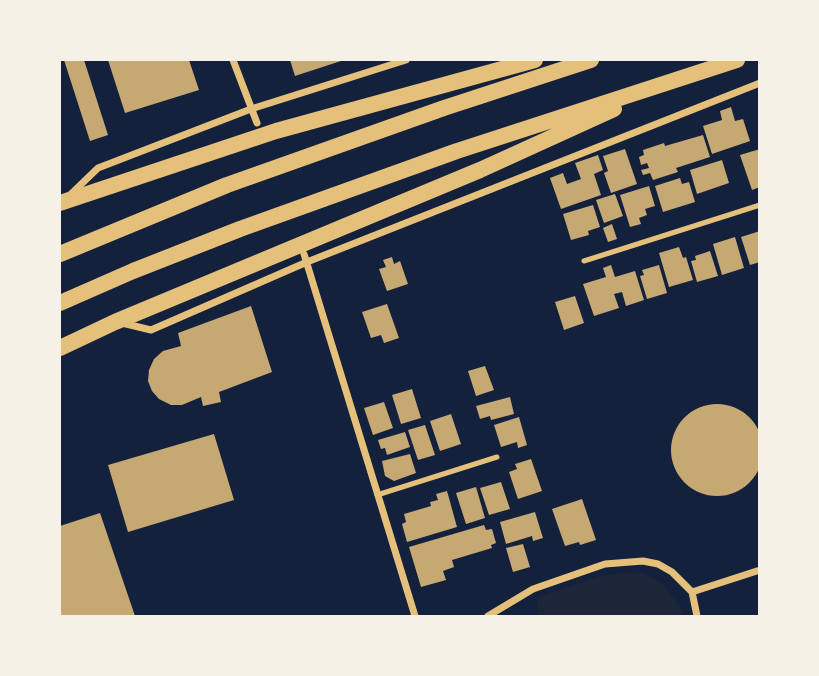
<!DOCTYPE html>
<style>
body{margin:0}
#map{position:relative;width:819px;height:676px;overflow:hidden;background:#14213d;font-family:Lato,sans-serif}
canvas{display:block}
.frame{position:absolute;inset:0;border:61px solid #f6f1e7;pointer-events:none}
</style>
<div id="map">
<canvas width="819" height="676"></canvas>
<div class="frame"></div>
</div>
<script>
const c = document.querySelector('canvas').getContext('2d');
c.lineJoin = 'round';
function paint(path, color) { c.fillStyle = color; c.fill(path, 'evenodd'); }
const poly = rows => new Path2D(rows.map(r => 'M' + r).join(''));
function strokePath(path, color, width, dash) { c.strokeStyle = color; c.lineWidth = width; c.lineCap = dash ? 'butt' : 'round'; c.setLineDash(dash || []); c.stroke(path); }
paint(poly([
 [642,572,663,585,683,610,684,616,540,616,536,598,604,575]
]), '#1d2539');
paint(poly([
 [64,60,84,60,108,135,90,141],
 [108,60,189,60,199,90,125,113],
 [290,60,344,60,295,76],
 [731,107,735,121,743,119,750,141,712,154,703,126,722,120,720,111],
 [703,135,710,157,676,168,678,172,653,180,650,173,643,175,641,170,649,168,647,163,641,165,639,157,644,155,643,150,664,143,665,146],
 [625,149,637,184,611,193,604,173,608,171,603,156],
 [760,149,760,187,752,190,740,155],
 [598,155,603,170,594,174,601,195,561,209,550,178,563,173,567,184,581,179,575,163],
 [722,160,729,183,697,194,690,170],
 [680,178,682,184,689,182,695,202,663,212,655,186],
 [649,186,655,206,645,209,647,215,639,218,641,224,630,227,620,195],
 [615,194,623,216,604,223,596,200],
 [593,205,600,227,588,231,589,235,571,240,563,214],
 [612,224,617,239,608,242,603,228],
 [760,231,760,262,750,265,741,237],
 [735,237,744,268,722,275,713,244],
 [679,247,683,258,686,257,693,280,669,287,659,253],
 [710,251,718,276,697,282,691,261,696,260,695,256],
 [392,257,394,264,400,261,408,284,387,291,379,269,386,267,383,260],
 [611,265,615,277,635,271,644,300,626,306,622,292,614,294,619,308,594,316,583,284,606,277,603,268],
 [659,265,667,293,647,299,640,276,644,275,642,270],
 [575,296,584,323,564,330,555,302],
 [387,304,399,338,384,343,381,335,371,338,362,312],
 [251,306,272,372,219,392,221,402,203,406,201,397,182,405,171,405,159,399,152,391,148,381,149,370,154,359,163,351,181,346,178,333],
 [485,366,494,390,476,396,468,371],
 [412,389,421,418,401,424,392,395],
 [510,397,514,414,491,420,490,416,480,419,476,406],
 [384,402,393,428,373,435,364,408],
 '671 450a46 46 0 1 1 92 0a46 46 0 1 1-92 0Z',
 [451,414,461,444,440,451,430,421],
 [519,417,527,445,518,448,517,442,501,447,494,425],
 [425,425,435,455,418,460,408,430],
 [405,432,410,447,387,455,385,448,381,449,378,440],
 [214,434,234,500,128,532,108,465],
 [410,454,416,473,394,481,385,476,382,461],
 [531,459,542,491,518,499,509,472,517,469,515,464],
 [501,482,510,509,489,515,480,488],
 [476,487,485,518,466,524,456,493],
 [447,491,457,527,407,542,402,524,406,522,404,514,431,506,430,502,438,500,436,494],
 [582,499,596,540,580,545,579,542,565,546,552,509],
 [535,512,543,538,533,541,532,536,506,544,500,522],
 [100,513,135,616,60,616,60,526],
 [484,525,486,530,492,529,496,543,491,545,492,548,452,560,454,567,443,571,446,580,421,587,409,547],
 [523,544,530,567,513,572,506,548]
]), '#c6a872');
strokePath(poly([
 [584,261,760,205],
 [377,495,497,457]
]), '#e5c07b', 5);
strokePath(poly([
 [233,60,257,123],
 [70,195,98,168,251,109,406,60],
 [304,254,415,616],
 [122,323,151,330,307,262,760,83],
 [692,592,760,570],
 [488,616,533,589,605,564,643,561,658,564,672,572,692,592,697,616]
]), '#e5c07b', 7);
strokePath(poly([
 [60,203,276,131,535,60],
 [60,254,227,185,444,108,591,60],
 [60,303,133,271,240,229,457,151,737,60],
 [60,348,115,322,480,170,614,109]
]), '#e5c07b', 16);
</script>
